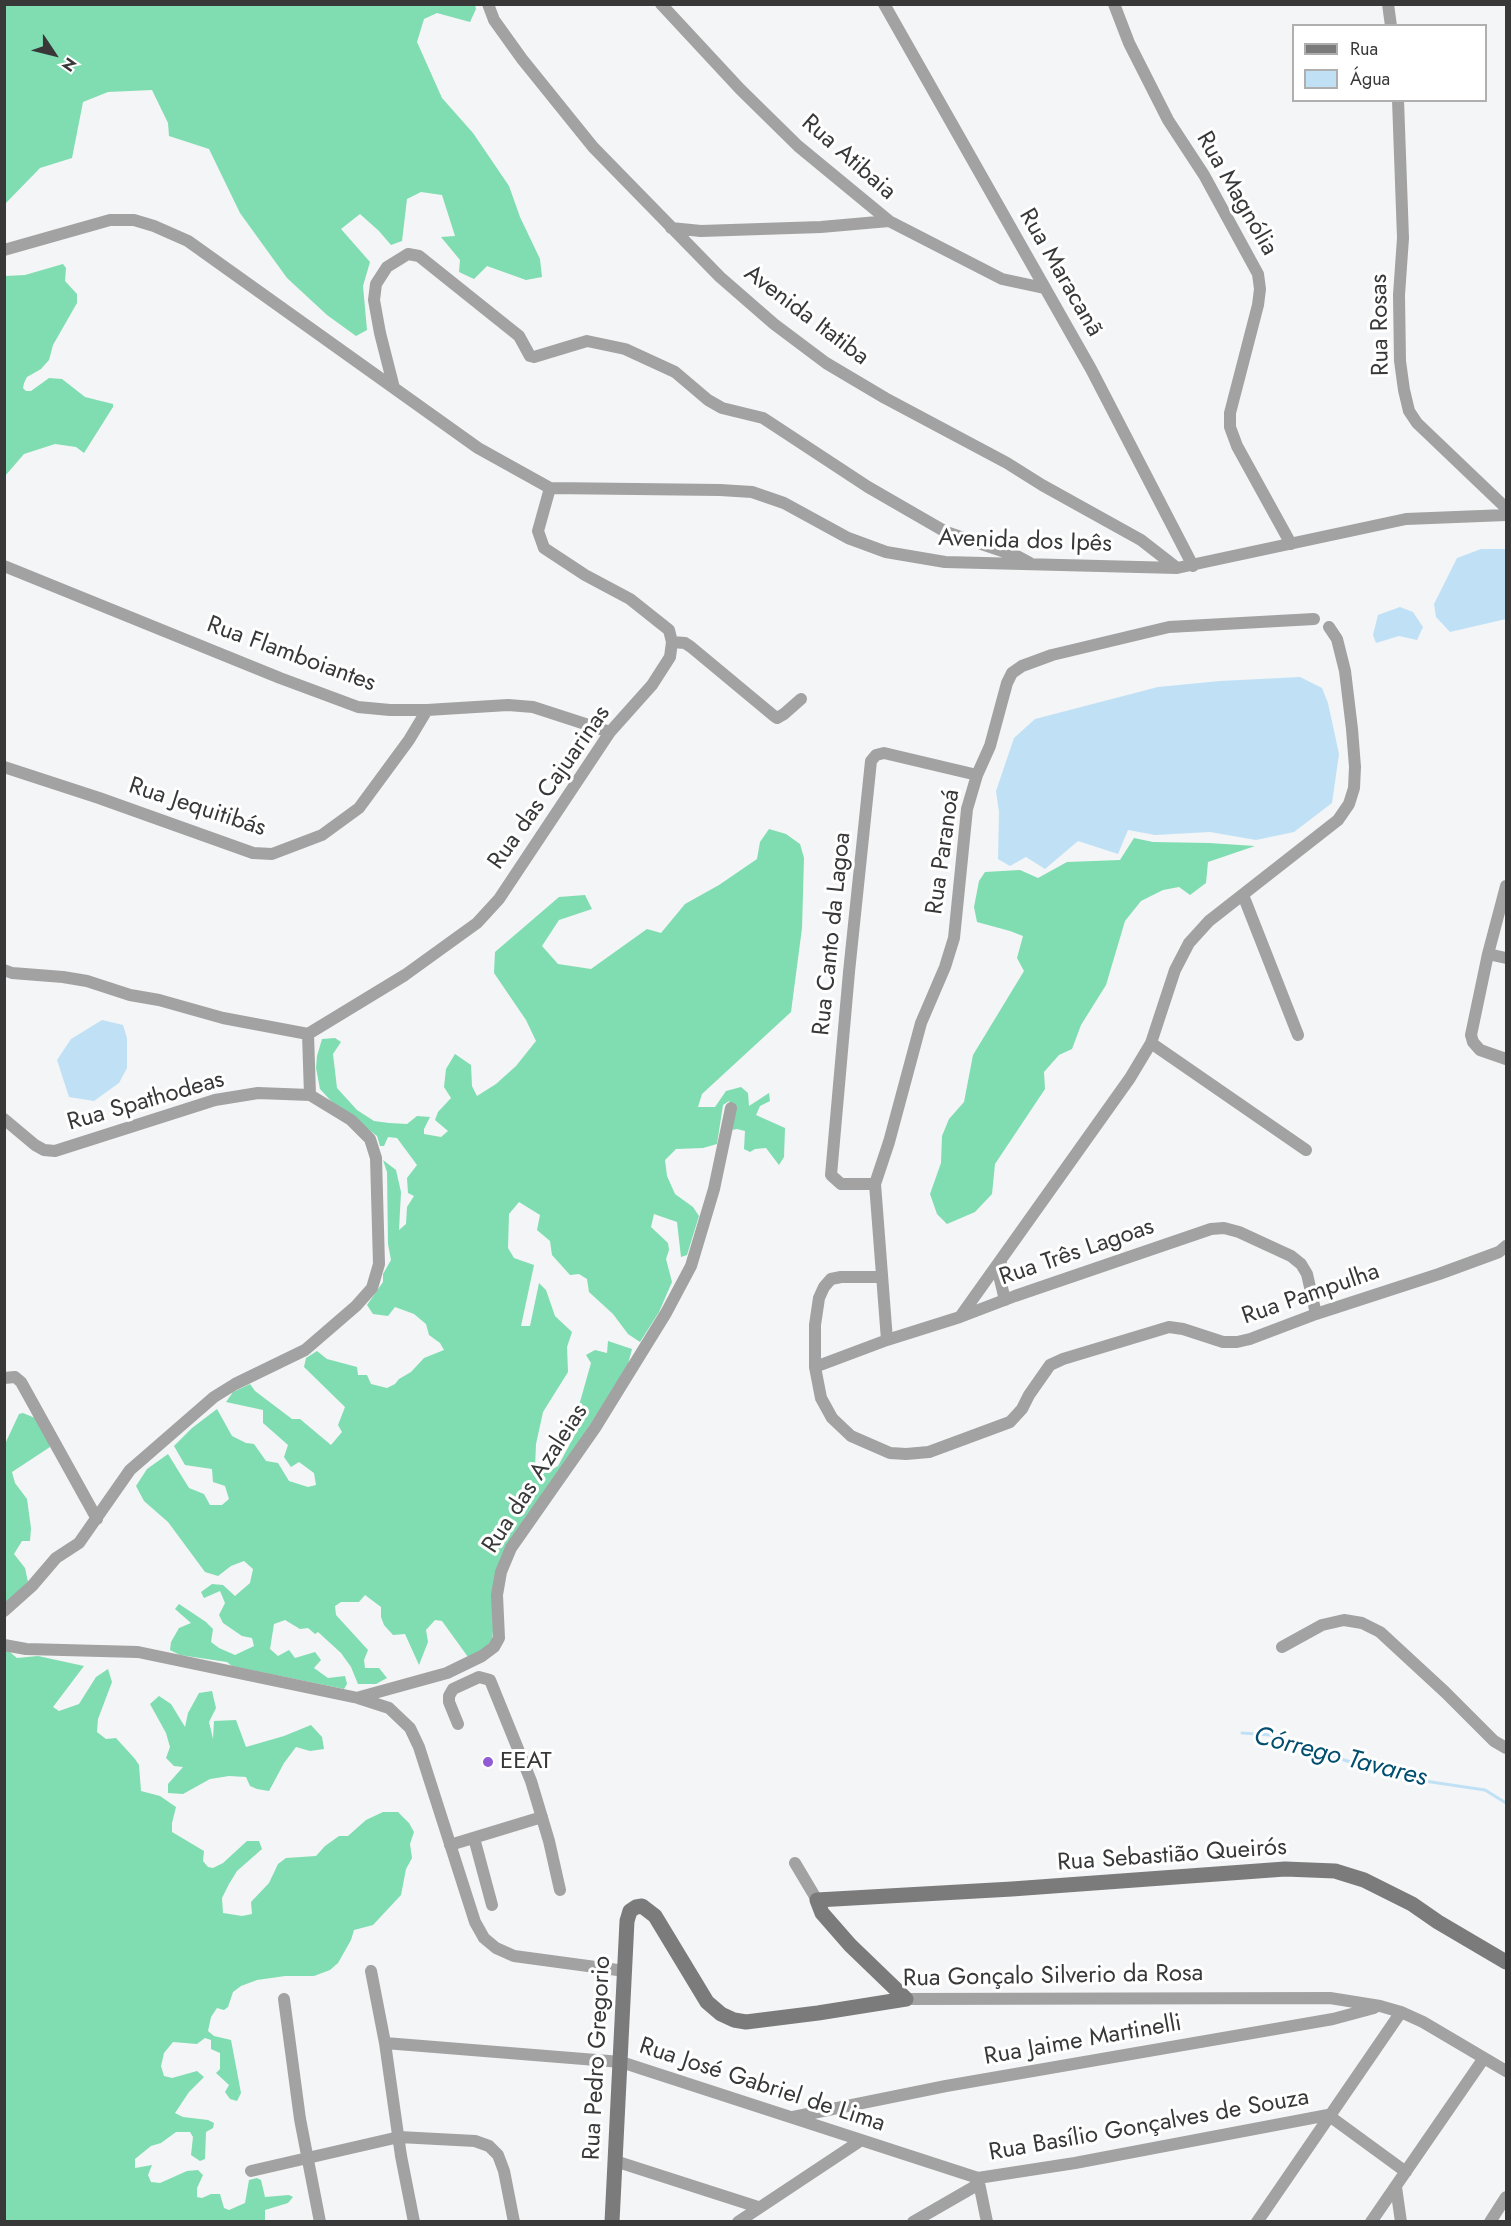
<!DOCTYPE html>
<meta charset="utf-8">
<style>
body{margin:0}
#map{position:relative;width:1511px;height:2226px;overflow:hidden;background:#f3f5f6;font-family:Jost,sans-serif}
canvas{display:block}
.frame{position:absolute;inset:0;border:6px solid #383839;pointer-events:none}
.legend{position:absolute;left:1292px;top:24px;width:195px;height:78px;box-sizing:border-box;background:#fff;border:2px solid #afafb0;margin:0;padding:8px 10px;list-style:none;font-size:18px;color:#383839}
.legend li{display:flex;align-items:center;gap:12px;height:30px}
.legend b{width:30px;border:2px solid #afafb0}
.north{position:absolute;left:24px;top:24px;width:60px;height:60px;-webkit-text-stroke:4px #fff;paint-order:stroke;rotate:125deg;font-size:16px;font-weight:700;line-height:24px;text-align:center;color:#383839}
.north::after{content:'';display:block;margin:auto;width:21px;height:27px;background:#383839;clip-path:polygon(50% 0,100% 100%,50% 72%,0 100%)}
</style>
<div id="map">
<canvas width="1511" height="2226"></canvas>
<div class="frame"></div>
<ul class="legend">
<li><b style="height:8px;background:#7c7b7b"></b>Rua</li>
<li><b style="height:16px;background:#c0e1f5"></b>Água</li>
</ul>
<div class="north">N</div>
</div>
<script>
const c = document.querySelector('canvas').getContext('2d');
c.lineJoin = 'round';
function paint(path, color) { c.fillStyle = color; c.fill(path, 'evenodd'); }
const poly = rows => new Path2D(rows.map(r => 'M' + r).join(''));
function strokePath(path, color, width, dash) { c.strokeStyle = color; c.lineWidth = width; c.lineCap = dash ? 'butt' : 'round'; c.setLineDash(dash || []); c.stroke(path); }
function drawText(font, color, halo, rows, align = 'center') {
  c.font = font + ' Jost,sans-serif'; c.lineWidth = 6; c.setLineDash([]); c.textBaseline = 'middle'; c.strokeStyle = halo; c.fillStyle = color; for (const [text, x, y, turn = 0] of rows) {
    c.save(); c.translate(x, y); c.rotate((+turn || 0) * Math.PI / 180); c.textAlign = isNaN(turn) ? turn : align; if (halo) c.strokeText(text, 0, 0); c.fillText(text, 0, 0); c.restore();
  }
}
paint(poly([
 [4,5,475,5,476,9,470,22,437,13,424,19,417,42,442,98,473,133,509,186,520,217,540,259,542,277,526,280,487,266,474,279,459,272,460,260,441,237,455,236,442,195,421,192,407,199,402,241,391,245,379,231,360,214,341,229,370,262,363,286,367,330,356,336,327,315,287,278,240,213,209,149,169,136,168,123,152,90,108,92,83,102,72,158,40,168,5,204],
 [63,264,66,268,65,281,77,294,77,303,53,345,49,360,41,369,27,377,24,383,23,388,26,391,31,391,49,378,62,379,85,397,113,404,113,407,84,453,76,447,55,444,24,454,5,476,5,276,25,275],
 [769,829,786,834,800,844,804,858,802,928,791,1012,702,1094,698,1107,715,1107,726,1091,741,1087,748,1093,749,1106,769,1093,770,1101,760,1106,756,1115,785,1128,784,1157,779,1165,766,1148,755,1149,750,1152,744,1149,745,1131,737,1129,732,1130,735,1112,729,1101,723,1105,717,1144,703,1148,676,1149,665,1160,667,1176,675,1194,693,1207,699,1216,687,1255,681,1257,677,1222,654,1214,651,1227,668,1243,669,1250,666,1259,672,1282,659,1312,640,1342,628,1334,613,1314,589,1292,587,1279,579,1274,570,1275,552,1255,550,1241,537,1230,540,1215,519,1202,509,1214,508,1248,514,1258,534,1265,521,1326,530,1326,539,1283,546,1290,555,1316,572,1332,567,1347,568,1372,543,1412,536,1444,535,1468,546,1473,558,1466,577,1431,578,1409,591,1363,586,1355,595,1350,607,1353,608,1341,632,1349,628,1364,562,1470,500,1559,492,1641,475,1656,468,1657,442,1621,435,1620,426,1630,428,1642,419,1665,405,1634,393,1635,384,1625,381,1617,381,1607,365,1595,359,1602,341,1602,335,1606,336,1615,368,1650,364,1660,365,1668,379,1668,387,1678,376,1684,358,1684,351,1667,341,1653,318,1632,315,1634,308,1628,300,1629,285,1620,274,1624,270,1649,278,1656,289,1650,295,1658,315,1652,321,1660,314,1668,328,1678,345,1676,347,1684,344,1689,232,1666,227,1662,180,1655,170,1650,171,1642,179,1628,191,1623,175,1609,179,1604,206,1622,213,1629,211,1642,219,1648,235,1655,254,1646,252,1638,242,1636,223,1623,219,1615,225,1603,220,1591,204,1598,201,1592,212,1584,223,1585,235,1596,250,1583,253,1569,244,1561,231,1566,218,1576,205,1572,168,1522,144,1501,136,1486,147,1469,168,1454,189,1488,204,1494,210,1505,222,1505,229,1499,225,1486,213,1482,212,1469,185,1465,174,1446,192,1428,217,1409,232,1436,246,1443,254,1444,266,1461,278,1463,289,1481,308,1487,316,1485,314,1473,299,1462,291,1467,284,1457,288,1445,263,1423,263,1410,226,1402,233,1392,250,1384,255,1391,292,1419,300,1419,331,1445,342,1432,338,1425,345,1407,304,1367,306,1358,317,1351,327,1359,357,1367,358,1375,367,1375,371,1384,387,1388,395,1384,399,1379,411,1372,424,1358,444,1350,440,1343,429,1335,426,1324,414,1314,395,1307,388,1316,373,1314,367,1305,383,1282,383,1274,391,1260,388,1244,387,1172,383,1160,396,1170,401,1192,399,1230,406,1224,407,1207,414,1196,408,1193,407,1178,417,1165,397,1138,388,1137,384,1146,380,1146,377,1136,331,1101,320,1089,316,1068,317,1056,322,1039,335,1038,341,1042,333,1054,337,1088,357,1110,374,1121,389,1123,407,1124,417,1116,430,1117,424,1129,424,1134,441,1137,448,1131,435,1120,438,1112,451,1098,444,1087,446,1069,455,1054,471,1065,472,1086,477,1096,496,1084,516,1066,536,1041,526,1020,494,973,495,952,559,897,585,895,592,909,559,920,542,946,558,964,591,969,647,929,661,933,685,904,719,885,757,859,760,842],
 [1134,838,1153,842,1209,843,1255,846,1208,862,1206,883,1190,895,1179,887,1163,890,1141,901,1125,921,1106,985,1081,1025,1072,1049,1059,1055,1044,1072,1045,1089,995,1164,992,1194,975,1212,947,1224,937,1214,930,1194,941,1163,942,1136,949,1119,964,1102,973,1055,1024,971,1017,958,1023,936,1010,931,977,922,974,907,979,881,985,872,1020,870,1038,878,1067,862,1120,860],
 [23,1413,35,1418,47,1437,50,1447,12,1472,15,1483,27,1499,31,1528,30,1541,22,1541,14,1554,25,1568,28,1582,5,1606,5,1444,19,1414],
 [4,1647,17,1658,38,1656,84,1666,53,1707,59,1711,79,1704,96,1677,108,1669,112,1682,98,1719,97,1732,106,1739,116,1738,135,1759,139,1765,141,1791,160,1796,176,1807,172,1823,172,1832,204,1851,203,1861,208,1867,213,1868,223,1863,247,1841,259,1841,262,1849,237,1871,229,1884,222,1898,223,1913,242,1916,252,1914,251,1902,269,1883,278,1864,286,1858,316,1856,325,1846,339,1836,348,1836,366,1820,383,1812,398,1812,409,1823,414,1832,410,1844,412,1858,406,1869,401,1895,373,1925,354,1930,351,1940,338,1963,330,1970,314,1976,285,1976,257,1980,241,1986,233,1992,228,2007,224,2010,217,2008,211,2017,208,2031,214,2036,231,2040,241,2093,237,2101,230,2099,225,2092,229,2085,216,2073,220,2069,220,2053,211,2049,211,2040,205,2038,197,2044,173,2042,164,2053,161,2066,164,2076,172,2078,197,2071,204,2077,189,2092,175,2113,183,2117,208,2120,214,2123,213,2128,206,2132,205,2159,200,2161,191,2155,193,2137,190,2132,176,2132,161,2143,151,2146,135,2159,135,2168,152,2165,148,2175,151,2182,160,2183,187,2171,198,2170,203,2175,197,2188,197,2197,202,2198,211,2194,220,2194,224,2208,229,2210,245,2203,249,2180,257,2178,261,2180,265,2197,289,2195,293,2197,288,2203,265,2210,265,2221,5,2221],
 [212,1691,216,1708,209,1722,213,1739,214,1721,236,1720,246,1747,284,1736,311,1725,322,1737,324,1749,310,1751,296,1747,284,1763,269,1791,257,1789,250,1786,246,1777,229,1776,210,1779,183,1794,168,1793,168,1784,183,1767,174,1766,166,1758,170,1747,166,1733,150,1704,159,1696,171,1704,185,1727,188,1713,199,1693]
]), '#7fddb1');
paint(poly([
 [1481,549,1506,549,1506,619,1450,632,1436,617,1434,604,1457,558],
 [1400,607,1413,612,1423,627,1417,640,1399,636,1376,643,1373,635,1378,615],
 [1300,677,1322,688,1328,703,1339,754,1332,803,1294,832,1256,840,1210,832,1155,835,1128,830,1118,854,1078,841,1045,869,1026,857,1010,866,998,859,999,812,996,791,1014,738,1035,719,1158,687,1220,681],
 [102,1020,123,1025,127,1038,127,1068,119,1083,94,1101,69,1097,57,1060,71,1039]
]), '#c0e1f5');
strokePath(poly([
 [1242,1733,1271,1735,1391,1776,1485,1790,1506,1803]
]), '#c0e1f5', 3);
strokePath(poly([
 [488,4,494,20,522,59,593,147,720,277,774,324,826,363,885,398,1007,463,1042,485,1141,540,1177,568],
 [661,4,740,89,798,146,889,221,1002,279,1044,288],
 [884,4,1091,369,1193,566],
 [1114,4,1129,43,1168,120,1204,175,1258,274,1260,289,1258,305,1230,413,1230,427,1237,446,1291,544],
 [1388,4,1391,26],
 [1398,100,1403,238,1399,295,1400,361,1404,390,1409,411,1417,423,1506,508],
 [671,228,701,231,821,227,889,221],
 [4,250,110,220,134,220,154,226,188,241,478,448,550,488,720,490,752,492,784,503,848,538,886,552,945,562,1177,568,1406,519,1506,515],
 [394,388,380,333,374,300,376,284,387,267,408,254,419,256,519,336,530,356,534,357,587,341,625,349,675,372,708,400,722,408,763,418,868,487,946,532,1017,556,1030,563],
 [4,566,280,678,358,707,390,710,427,710,508,705,533,707,610,732],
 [672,642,685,643,691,647,774,716,777,718,784,714,801,699],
 [4,767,99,798,253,853,272,854,322,835,359,808,409,740,427,710],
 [1506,886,1488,954,1471,1035,1473,1042,1480,1050,1506,1059],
 [1243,895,1298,1035],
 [1488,954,1506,958],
 [4,970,12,973,63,977,87,981,130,995,159,1000,223,1018,308,1034],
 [1151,1043,1306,1150],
 [310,1095,308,1034,405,975,477,923,499,899,610,732,652,685,670,657,672,642,669,630,630,599,585,575,544,548,538,531,550,488],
 [4,1119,35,1145,44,1150,55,1151,215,1100,258,1093,310,1095,351,1120,370,1139,376,1158,379,1264,372,1288,356,1306,305,1350,235,1384,214,1397,130,1470,79,1543,56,1558,32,1586,4,1611],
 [875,1184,841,1184,831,1175,849,972,871,761,876,755,884,753,977,775],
 [1001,1261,998,1271,1005,1300],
 [881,1277,841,1277,831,1279,824,1287,819,1298,815,1325,815,1367,821,1398,832,1418,851,1436,890,1453,906,1454,929,1452,1010,1422,1022,1409,1029,1395,1050,1365,1063,1359,1169,1327,1183,1329,1223,1342,1237,1342,1250,1339,1316,1314,1439,1274,1499,1252,1506,1246],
 [960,1317,1130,1078,1151,1043,1175,970,1189,943,1209,921,1338,820,1349,804,1354,788,1355,767,1352,729,1345,671,1337,639,1329,627],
 [887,1340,875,1184,889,1142,921,1023,945,967,954,938,967,809,977,775,990,746,1007,683,1012,673,1022,666,1052,655,1169,627,1314,619],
 [815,1367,887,1340,960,1317,1015,1296,1211,1229,1224,1228,1239,1232,1291,1256,1301,1264,1307,1274,1316,1314],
 [4,1378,15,1377,21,1382,97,1519],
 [4,1645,26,1649,138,1652,358,1698,389,1708,410,1728,419,1747,475,1922,484,1938,496,1948,514,1956,625,1971],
 [1282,1647,1322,1625,1344,1620,1362,1623,1380,1632,1445,1692,1494,1741,1506,1748],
 [360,1697,447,1673,482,1656,494,1647,499,1638,497,1595,501,1572,511,1548,595,1428,666,1313,691,1266,714,1189,731,1108],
 [458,1724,449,1702,449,1696,453,1689,479,1677,490,1680,531,1781,549,1841,560,1890],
 [474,1838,492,1905],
 [450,1845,542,1817],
 [795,1863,817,1900],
 [371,1971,385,2043,401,2156,414,2222],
 [284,1999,300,2119,320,2222],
 [906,1999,1330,1998,1380,2006,1401,2012,1423,2022,1506,2071],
 [385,2043,621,2062,978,2178,1075,2163,1328,2115],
 [1328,2115,1406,2172],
 [793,2117,946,2086,1333,2019,1374,2008],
 [615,2161,758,2207],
 [251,2171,399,2137,475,2141,489,2146,498,2155,504,2171,514,2222],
 [978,2178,987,2222],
 [1396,2187,1401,2222],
 [738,2222,860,2141],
 [913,2222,979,2184],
 [1257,2222,1401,2012],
 [1371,2222,1484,2058],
 [1490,2222,1506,2197]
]), '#a3a2a2', 12);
strokePath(poly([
 [906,1999,850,1945,822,1913,817,1900,1012,1889,1285,1869,1335,1871,1364,1880,1412,1904,1438,1922,1506,1962],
 [612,2222,627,1921,630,1911,636,1907,642,1906,655,1916,707,2002,721,2014,734,2020,746,2022,818,2013,906,1999]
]), '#7c7b7b', 15);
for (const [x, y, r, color] of [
 [488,1762,6,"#915bd3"]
]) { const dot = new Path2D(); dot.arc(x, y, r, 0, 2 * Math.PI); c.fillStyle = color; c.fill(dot); strokePath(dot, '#fff', 2); }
drawText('24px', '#383839', '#fff', [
 ["Rua Atibaia",848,158,41],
 ["Rua Magnólia",1236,194,60],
 ["Rua Maracanã",1060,273,60],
 ["Avenida Itatiba",806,316,37],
 ["Rua Rosas",1381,325,-91],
 ["Avenida dos Ipês",1025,542,2],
 ["Rua Flamboiantes",291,655,20],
 ["Rua das Cajuarinas",550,788,-55],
 ["Rua Jequitibás",197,808,18],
 ["Rua Paranoá",944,852,-82],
 ["Rua Canto da Lagoa",833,934,-84],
 ["Rua Spathodeas",146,1102,-16],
 ["Rua Três Lagoas",1077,1253,-19],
 ["Rua Pampulha",1311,1295,-19],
 ["Rua das Azaleias",536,1479,-57],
 ["Rua Sebastião Queirós",1172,1856,-4],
 ["Rua Gonçalo Silverio da Rosa",1053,1977,-1],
 ["Rua Jaime Martinelli",1083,2041,-10],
 ["Rua Pedro Gregorio",598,2058,-87],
 ["Rua José Gabriel de Lima",762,2086,18],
 ["Rua Basílio Gonçalves de Souza",1149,2126,-10]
]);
drawText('24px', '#383839', '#fff', [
 ["EEAT",500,1762]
], 'left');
drawText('italic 26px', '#024e6f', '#fff', [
 ["Córrego Tavares",1340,1758,14]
]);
</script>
